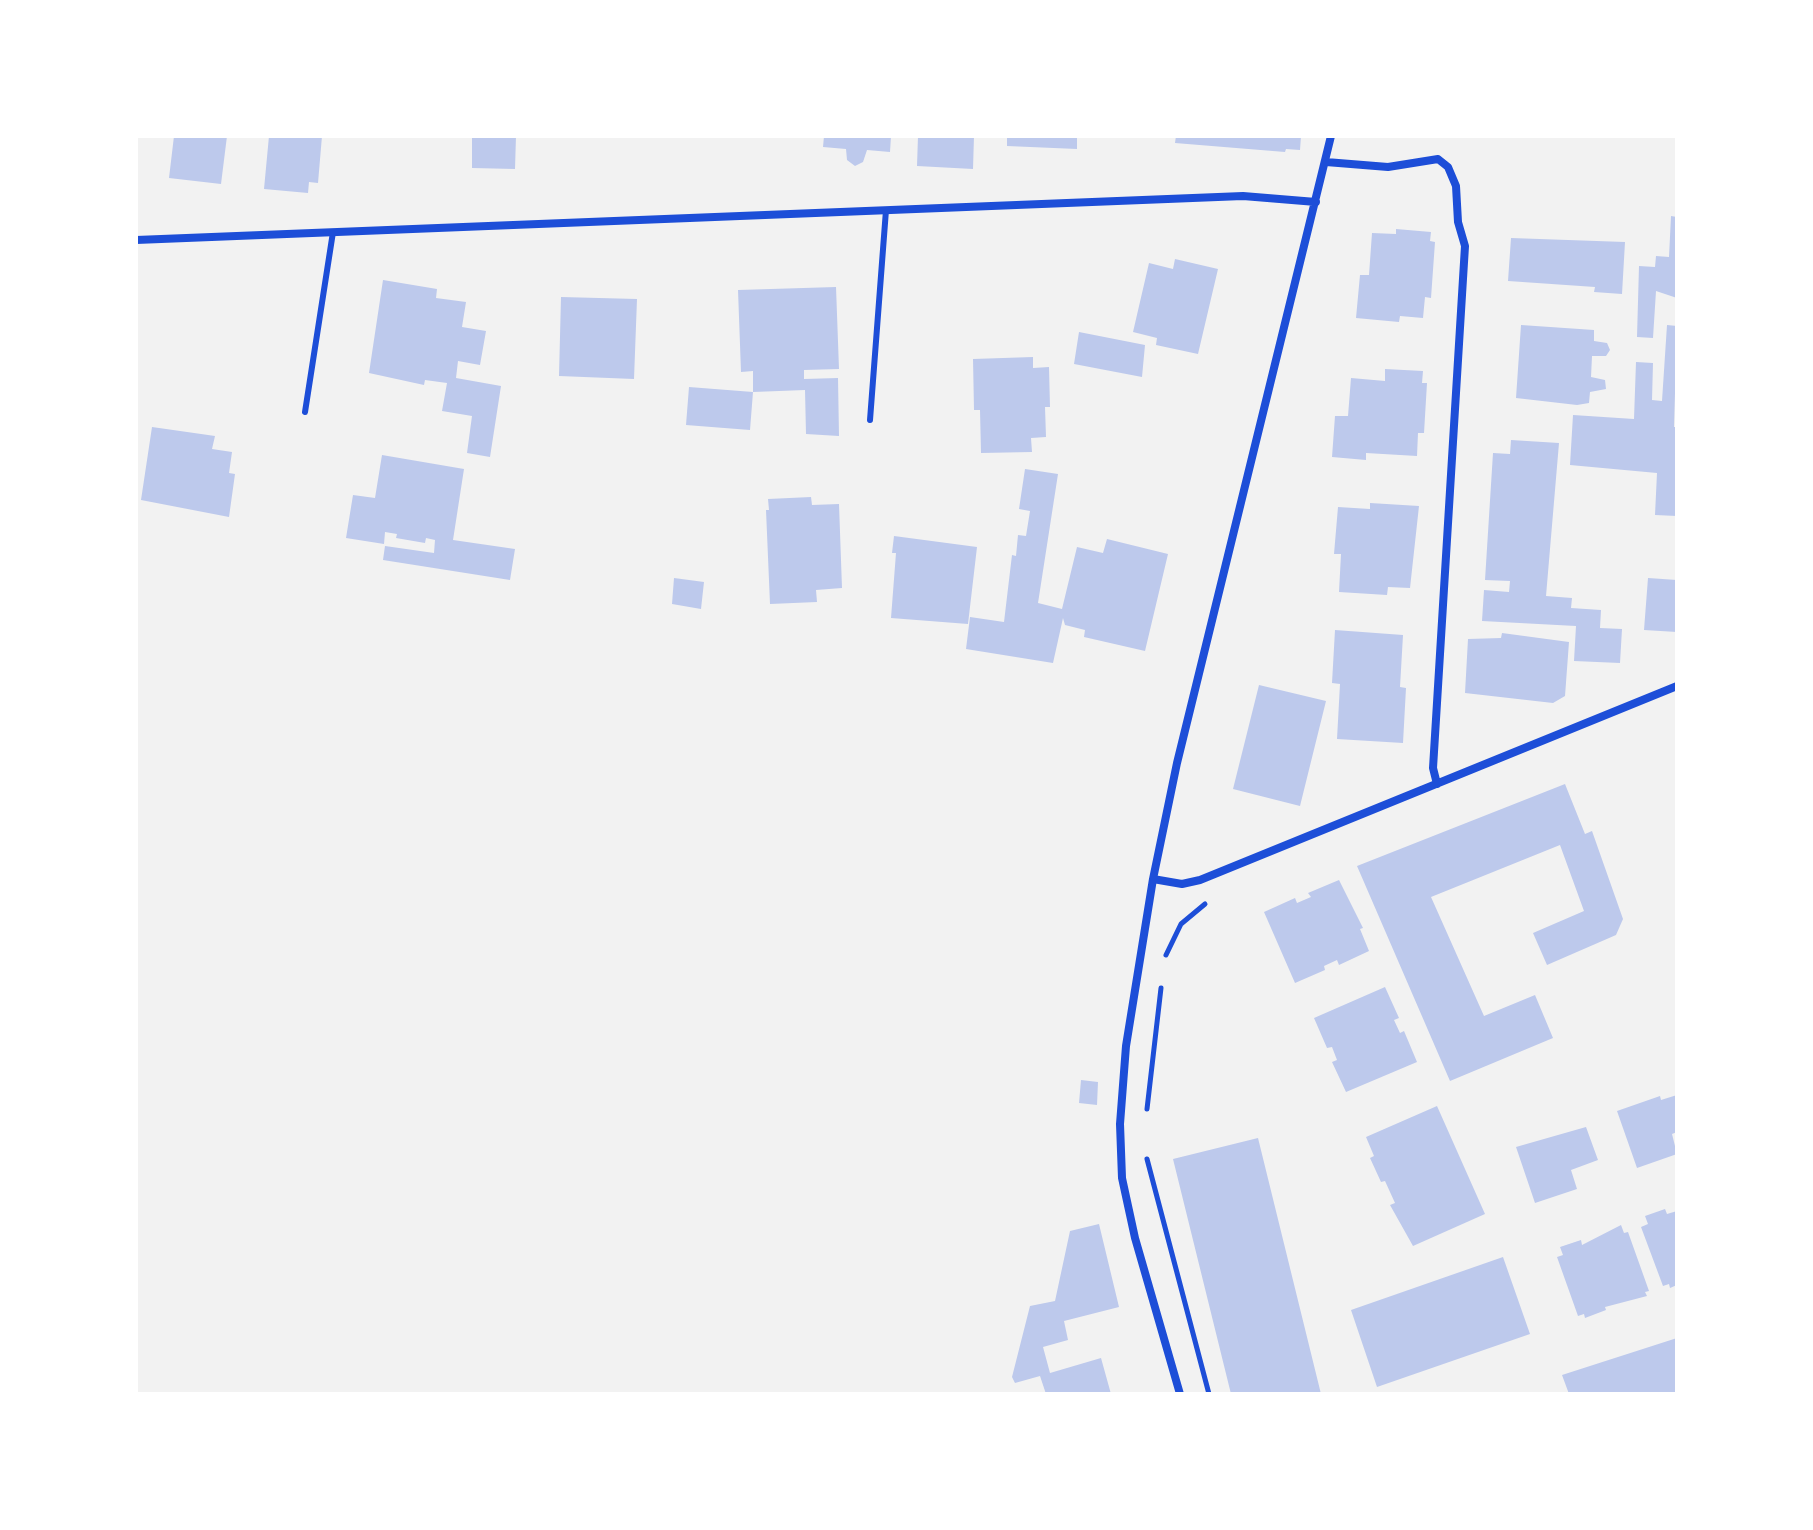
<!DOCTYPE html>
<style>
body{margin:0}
#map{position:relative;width:1813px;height:1530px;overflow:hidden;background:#f2f2f2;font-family:Poppins,sans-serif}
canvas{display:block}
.frame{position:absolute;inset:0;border:138px solid #fff;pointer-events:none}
</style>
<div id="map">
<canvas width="1813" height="1530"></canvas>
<div class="frame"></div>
</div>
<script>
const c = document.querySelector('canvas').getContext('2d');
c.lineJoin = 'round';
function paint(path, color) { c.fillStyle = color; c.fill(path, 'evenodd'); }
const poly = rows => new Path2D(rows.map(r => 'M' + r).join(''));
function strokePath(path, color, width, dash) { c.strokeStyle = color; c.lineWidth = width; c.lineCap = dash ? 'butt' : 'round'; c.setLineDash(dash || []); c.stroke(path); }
paint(poly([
 [174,136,227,136,221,184,169,178],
 [269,136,322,136,318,183,309,182,308,193,264,189],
 [472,136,516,136,515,169,472,168],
 [824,136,891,136,890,152,867,150,863,162,855,166,847,160,846,149,823,147],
 [918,136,974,136,973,169,917,166],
 [1007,136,1077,136,1077,149,1007,146],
 [1176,136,1301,136,1300,150,1286,149,1285,152,1175,143],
 [1671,216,1677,217,1677,298,1656,291,1653,338,1637,337,1639,266,1655,267,1656,256,1669,257],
 [1396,229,1431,232,1430,241,1435,242,1431,298,1425,297,1423,318,1400,316,1399,322,1356,318,1360,275,1369,275,1372,233,1396,234],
 [1511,238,1625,242,1622,294,1594,292,1595,287,1508,281],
 [1175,259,1218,269,1198,354,1156,345,1157,338,1133,332,1149,263,1173,269],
 [383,280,437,289,436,298,466,302,462,327,486,331,480,365,458,361,456,378,501,386,490,457,467,453,472,416,442,411,447,383,425,380,424,385,369,373],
 [836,287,839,369,804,370,804,379,838,378,839,436,806,434,805,390,753,392,753,371,741,372,738,290],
 [561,297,637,299,634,379,559,376],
 [1521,325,1594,330,1594,341,1607,343,1610,350,1606,356,1592,356,1591,377,1605,380,1606,389,1590,392,1589,403,1577,405,1516,398],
 [1667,325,1677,326,1674,427,1677,427,1677,516,1655,515,1657,473,1570,465,1573,415,1634,419,1636,362,1653,363,1652,400,1662,401],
 [1079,332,1145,345,1142,377,1074,364],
 [1033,357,1033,368,1049,367,1050,407,1045,407,1046,437,1031,438,1032,452,981,453,980,410,974,410,973,359],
 [1385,369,1423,371,1422,383,1427,383,1424,433,1418,433,1417,456,1366,453,1366,460,1332,457,1335,416,1348,416,1351,378,1385,381],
 [689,387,753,392,750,430,686,425],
 [152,427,215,436,212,449,232,452,229,473,235,474,229,517,141,500],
 [1511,440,1559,443,1546,596,1572,598,1571,608,1601,610,1600,628,1622,629,1620,663,1574,661,1576,626,1482,621,1484,590,1509,592,1510,581,1485,580,1493,453,1510,454],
 [382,455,464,469,453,540,515,549,510,580,383,560,385,546,434,553,435,540,426,538,425,543,396,538,397,534,385,532,384,544,346,538,353,495,375,498],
 [1025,469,1058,474,1038,603,1062,609,1077,547,1103,553,1107,539,1168,554,1145,651,1084,637,1085,630,1065,625,1063,618,1053,663,966,649,970,617,1004,622,1012,555,1016,556,1018,535,1026,536,1030,511,1019,509],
 [811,497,812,505,839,504,842,588,816,590,817,602,770,604,766,510,769,510,768,499],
 [1370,503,1419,506,1410,588,1388,587,1387,595,1339,592,1341,554,1334,554,1338,507,1370,509],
 [894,536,977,547,968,624,891,618,896,553,892,553],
 [674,578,704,582,701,609,672,604],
 [1648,578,1677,580,1677,632,1644,630],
 [1335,630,1403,635,1400,687,1406,688,1403,743,1337,739,1340,684,1332,683],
 [1502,633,1569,642,1565,696,1553,703,1465,693,1468,639,1501,638],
 [1259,685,1326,701,1300,806,1233,789],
 [1565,784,1585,834,1592,831,1623,919,1616,935,1547,965,1533,933,1584,911,1560,845,1431,897,1484,1016,1535,995,1553,1038,1450,1081,1357,866],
 [1339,880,1363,928,1360,929,1369,951,1339,965,1337,960,1324,966,1325,970,1295,983,1264,912,1295,898,1297,903,1311,897,1308,893],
 [1385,987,1399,1018,1394,1020,1400,1033,1404,1031,1417,1062,1346,1092,1332,1062,1337,1060,1332,1047,1327,1048,1314,1018],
 [1081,1080,1098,1082,1097,1105,1079,1103],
 [1677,1095,1677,1132,1672,1134,1677,1154,1637,1168,1617,1111,1660,1096,1661,1100],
 [1437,1106,1485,1214,1413,1246,1390,1205,1395,1203,1385,1181,1381,1182,1370,1158,1374,1156,1366,1137],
 [1586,1127,1598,1160,1571,1170,1577,1189,1535,1203,1516,1147],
 [1258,1138,1321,1394,1231,1394,1173,1159],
 [1665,1209,1667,1214,1677,1211,1677,1285,1670,1288,1669,1284,1663,1286,1641,1227,1648,1224,1645,1216],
 [1099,1224,1119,1307,1064,1321,1068,1340,1043,1347,1050,1373,1101,1358,1111,1394,1046,1394,1040,1376,1015,1383,1012,1377,1030,1306,1055,1301,1070,1231],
 [1621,1225,1624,1233,1628,1232,1649,1291,1645,1292,1647,1296,1605,1307,1606,1310,1585,1318,1584,1314,1578,1316,1557,1257,1563,1255,1560,1247,1581,1240,1582,1245],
 [1503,1257,1530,1334,1377,1387,1351,1310],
 [1677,1338,1677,1394,1569,1394,1562,1375]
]), '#bdc9ec');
strokePath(poly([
 [1166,955,1181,924,1205,904],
 [1147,1109,1161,988],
 [1147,1159,1209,1394]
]), '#1d4ed8', 5);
strokePath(poly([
 [305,412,333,232],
 [870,420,886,210]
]), '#1d4ed8', 6);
strokePath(poly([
 [1326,162,1388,167,1438,159,1448,167,1456,186,1458,222,1465,246,1433,768,1437,784],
 [136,240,1243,196,1316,202],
 [1153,879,1182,884,1200,880,1677,686],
 [1180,1394,1135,1238,1122,1178,1120,1124,1126,1046,1153,879,1177,763,1331,136]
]), '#1d4ed8', 8);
</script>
